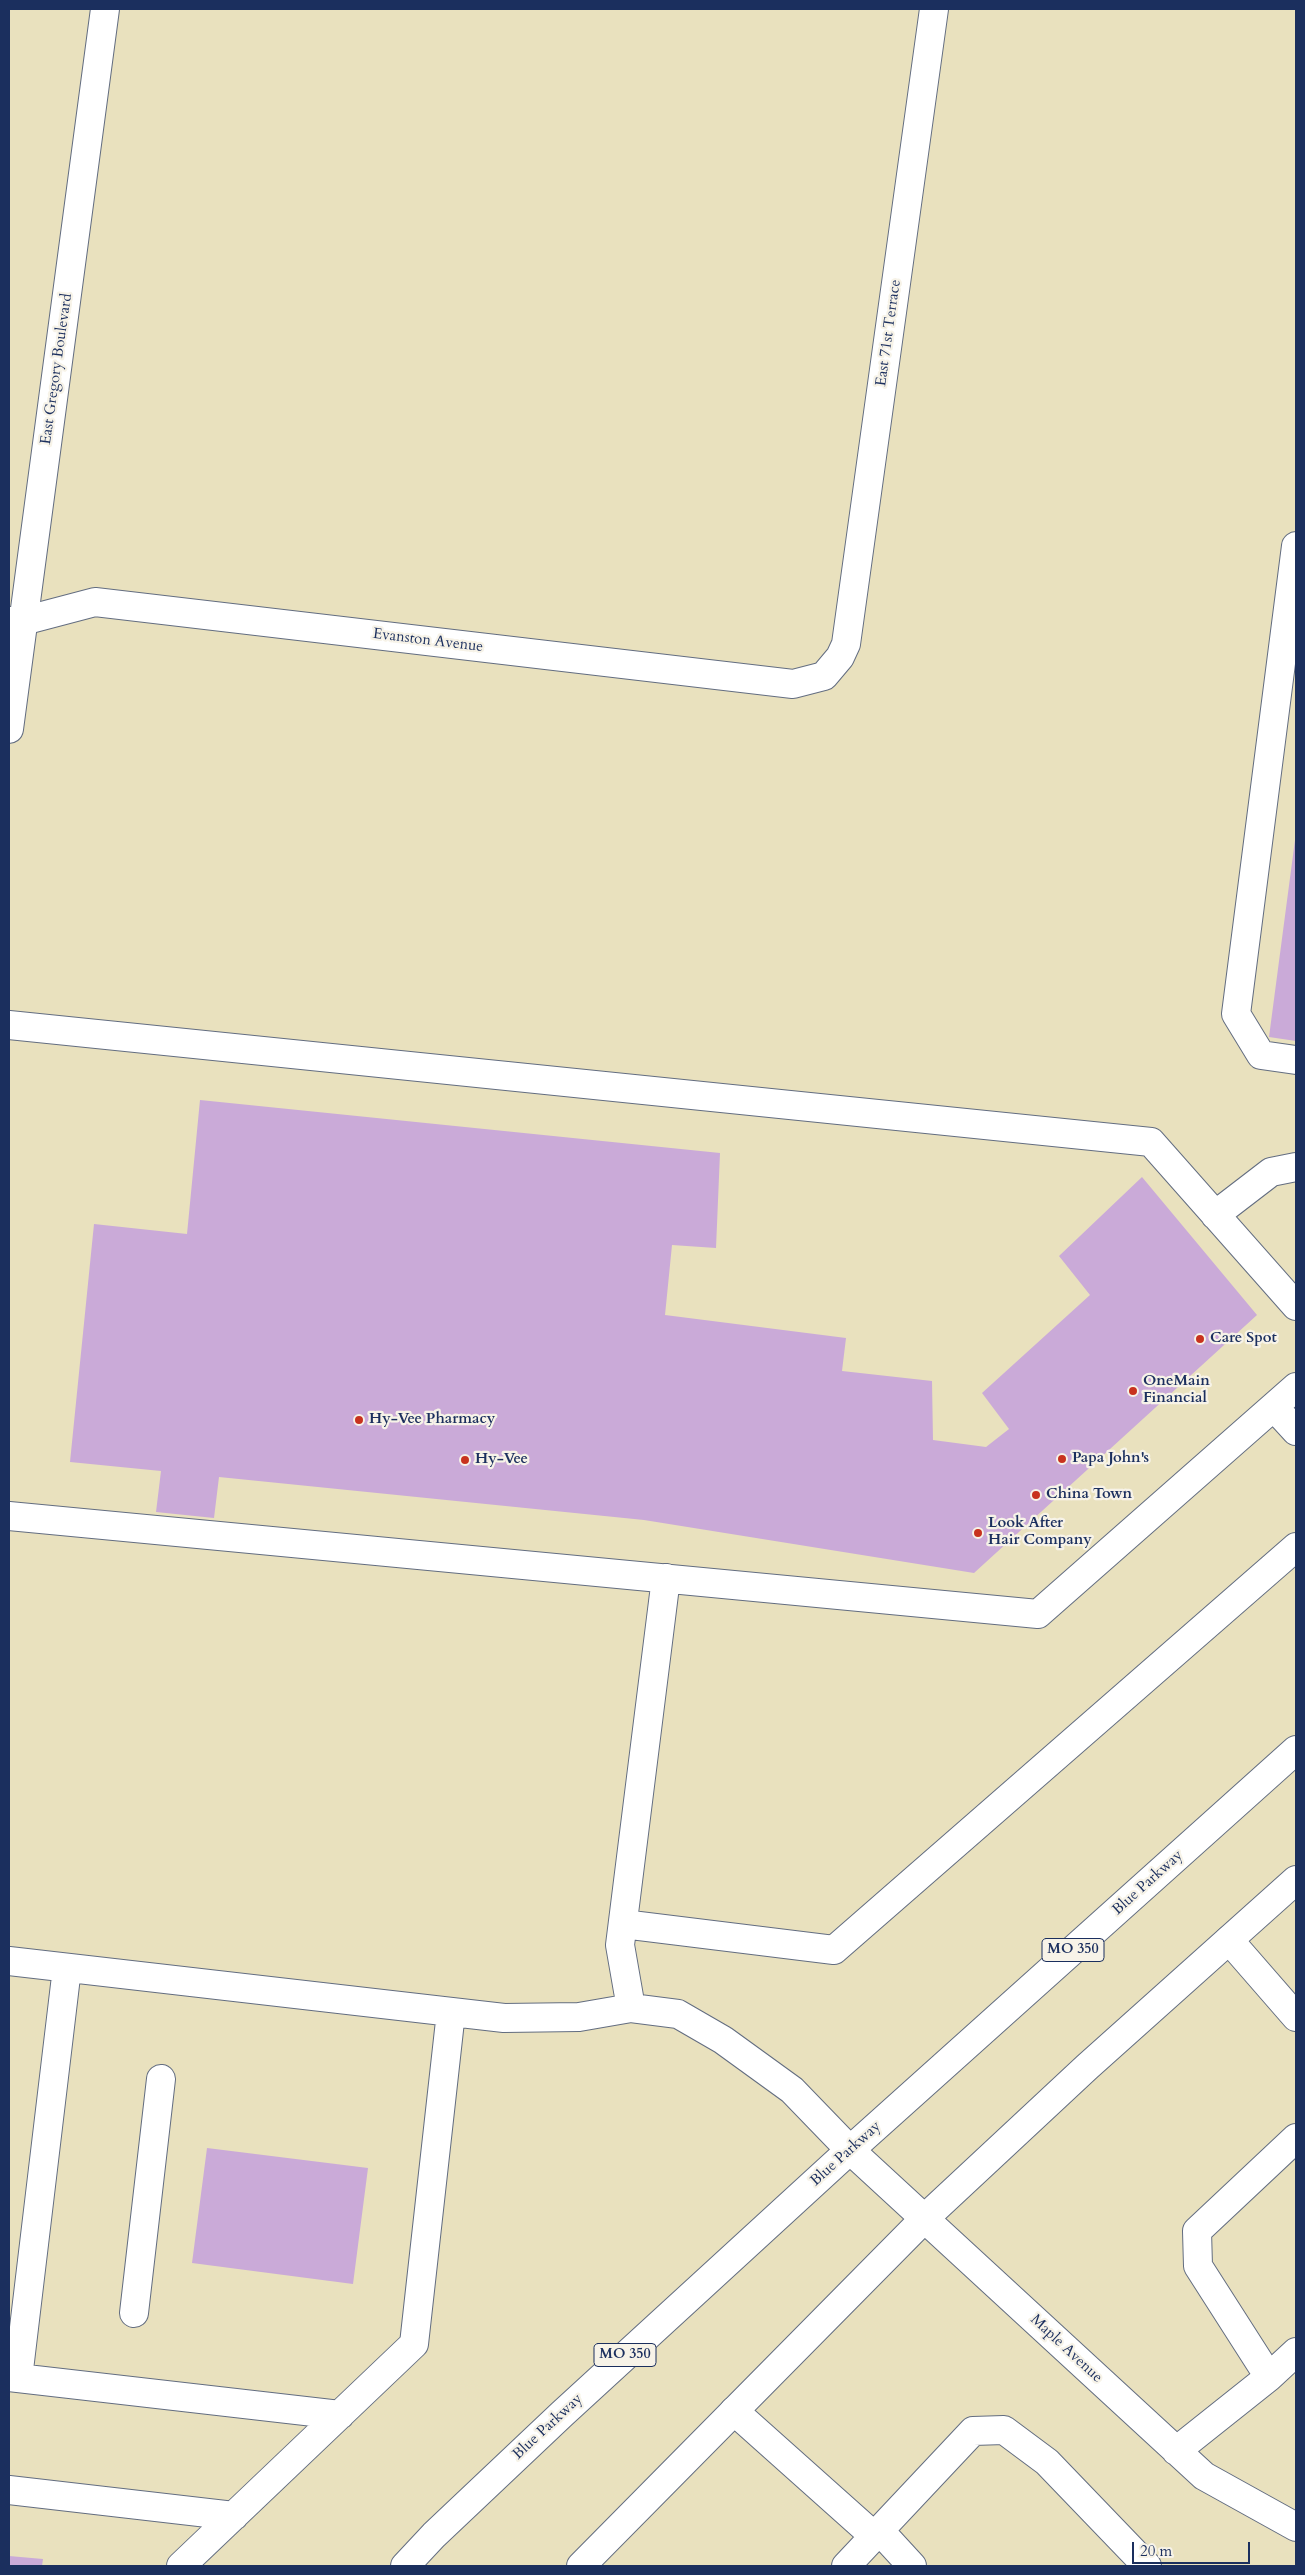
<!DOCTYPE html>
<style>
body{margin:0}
#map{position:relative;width:1305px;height:2575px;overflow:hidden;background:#e9e1be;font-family:Cardo,serif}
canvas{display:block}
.frame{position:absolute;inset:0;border:10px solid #1b2f5e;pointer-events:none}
.scale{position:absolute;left:1132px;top:2542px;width:118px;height:22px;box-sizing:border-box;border:2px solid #1b2f5e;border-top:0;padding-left:6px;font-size:15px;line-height:18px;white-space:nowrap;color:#1b2f5e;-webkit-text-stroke:4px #f7f3e8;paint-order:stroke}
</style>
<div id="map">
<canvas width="1305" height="2575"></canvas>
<div class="frame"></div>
<div class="scale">20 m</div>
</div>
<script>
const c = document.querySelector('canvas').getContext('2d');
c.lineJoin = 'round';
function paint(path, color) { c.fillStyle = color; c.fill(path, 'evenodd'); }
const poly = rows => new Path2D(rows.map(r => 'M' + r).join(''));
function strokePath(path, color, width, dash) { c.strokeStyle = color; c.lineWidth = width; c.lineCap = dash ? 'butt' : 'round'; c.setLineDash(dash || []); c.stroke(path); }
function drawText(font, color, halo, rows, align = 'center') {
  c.font = font + ' Cardo,serif'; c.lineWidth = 4.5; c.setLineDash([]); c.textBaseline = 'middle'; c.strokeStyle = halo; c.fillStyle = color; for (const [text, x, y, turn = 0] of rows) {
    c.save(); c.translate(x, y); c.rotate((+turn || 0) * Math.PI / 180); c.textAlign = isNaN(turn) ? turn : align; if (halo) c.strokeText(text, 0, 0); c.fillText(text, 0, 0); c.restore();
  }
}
paint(poly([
 [1295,840,1296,840,1296,1041,1269,1037],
 [200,1100,720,1153,716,1248,672,1245,665,1315,846,1338,842,1371,932,1381,933,1440,986,1447,1009,1429,982,1393,1090,1295,1059,1256,1142,1177,1257,1315,974,1573,644,1520,219,1477,214,1518,156,1512,161,1471,70,1462,94,1224,187,1234],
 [207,2148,368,2168,353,2284,192,2263],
 [9,2556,43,2559,42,2566,9,2566]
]), '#caaad8');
const minor = poly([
 [1296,546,1236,1014,1261,1055,1296,1060],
 [9,621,23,621,95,602,793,684,824,676,840,657,846,644,934,9],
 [9,1025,1151,1142,1296,1306],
 [1215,1215,1271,1172,1296,1167],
 [1274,1407,1296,1431],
 [9,1516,1038,1614,1296,1387],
 [623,1924,834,1950,1296,1547],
 [1229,1940,1296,2017],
 [9,1961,504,2018,579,2017,631,2008,678,2014,723,2040,792,2090,850,2150,1204,2476,1296,2527],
 [631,2008,620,1945,666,1578],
 [134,2313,161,2079],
 [9,2377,340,2415],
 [1269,2377,1296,2352],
 [18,2378,67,1968],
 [734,2411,874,2536],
 [1176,2451,1269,2377,1198,2266,1197,2231,1296,2138],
 [9,2490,234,2516],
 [879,2530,912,2566],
 [181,2566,414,2344,451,2012],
 [846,2566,973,2431,1004,2430,1047,2462,1147,2566]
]);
const major = poly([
 [9,729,105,9]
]);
const highway = poly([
 [405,2566,434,2535,562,2414,850,2150,1296,1750],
 [581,2566,925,2218,1087,2067,1296,1880]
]);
strokePath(minor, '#636d80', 30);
strokePath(major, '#636d80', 30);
strokePath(highway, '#636d80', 30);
strokePath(minor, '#fff', 28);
strokePath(major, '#fff', 28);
strokePath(highway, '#fff', 28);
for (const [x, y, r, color] of [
 [1200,1339,5,"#c8321e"],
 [1133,1391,5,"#c8321e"],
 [359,1420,5,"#c8321e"],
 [1062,1459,5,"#c8321e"],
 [465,1460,5,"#c8321e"],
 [1036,1495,5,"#c8321e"],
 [978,1533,5,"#c8321e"]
]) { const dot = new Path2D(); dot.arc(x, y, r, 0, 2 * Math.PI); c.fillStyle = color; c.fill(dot); strokePath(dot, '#f7f3e8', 2); }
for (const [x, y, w] of [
 [1073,1950,62],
 [625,2355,62]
]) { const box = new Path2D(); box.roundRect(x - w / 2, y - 11.5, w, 23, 4); c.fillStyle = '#f7f3e8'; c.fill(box); strokePath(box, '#1b2f5e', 1); }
drawText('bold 14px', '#1b2f5e', null, [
 ["MO 350",1073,1950],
 ["MO 350",625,2355]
]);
drawText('15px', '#1b2f5e', '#f7f3e8', [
 ["East 71st Terrace",889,333,-82],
 ["East Gregory Boulevard",57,369,-82],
 ["Evanston Avenue",428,641,7],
 ["Blue Parkway",1148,1883,-42],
 ["Blue Parkway",846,2154,-42],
 ["Maple Avenue",1066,2349,43],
 ["Blue Parkway",548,2427,-43]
]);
drawText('bold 15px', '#1b2f5e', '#f7f3e8', [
 ["Care Spot",1210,1339],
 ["OneMain",1143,1382],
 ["Financial",1143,1399],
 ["Hy-Vee Pharmacy",369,1420],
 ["Papa John's",1072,1459],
 ["Hy-Vee",475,1460],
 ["China Town",1046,1495],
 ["Look After",988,1524],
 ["Hair Company",988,1541]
], 'left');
</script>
